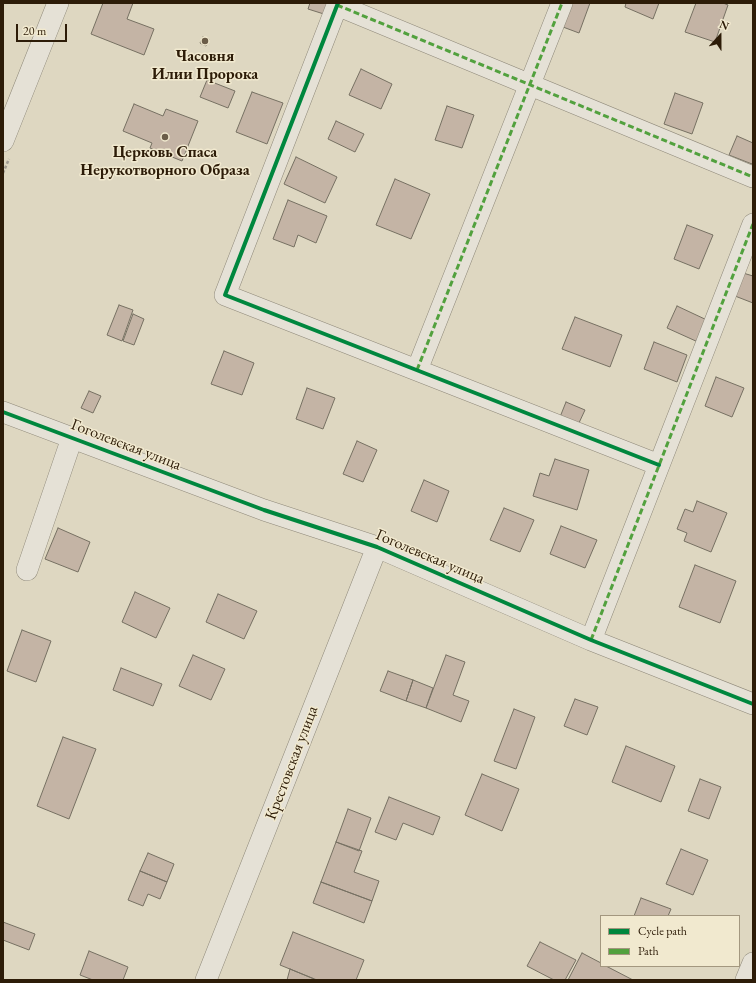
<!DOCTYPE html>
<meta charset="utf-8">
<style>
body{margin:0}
#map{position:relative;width:756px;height:983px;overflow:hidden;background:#ded7c1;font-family:"EB Garamond",serif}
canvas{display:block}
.frame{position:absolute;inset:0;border:4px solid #2d1c08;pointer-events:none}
.legend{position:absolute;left:600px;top:915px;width:140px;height:52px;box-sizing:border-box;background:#f1e9cf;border:1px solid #a3977f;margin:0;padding:5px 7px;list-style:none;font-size:12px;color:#2d1c08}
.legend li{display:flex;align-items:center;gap:8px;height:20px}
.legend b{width:20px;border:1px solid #a3977f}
.north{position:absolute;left:700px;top:16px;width:40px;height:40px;-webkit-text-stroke:3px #f1e9cf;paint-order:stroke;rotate:21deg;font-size:11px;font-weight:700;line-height:16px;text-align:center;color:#2d1c08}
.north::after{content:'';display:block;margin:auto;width:14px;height:18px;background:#2d1c08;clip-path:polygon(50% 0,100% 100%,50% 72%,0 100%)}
.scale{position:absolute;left:16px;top:24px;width:51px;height:18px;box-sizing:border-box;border:2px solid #2d1c08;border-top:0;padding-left:5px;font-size:12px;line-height:14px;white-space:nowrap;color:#2d1c08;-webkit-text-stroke:3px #f1e9cf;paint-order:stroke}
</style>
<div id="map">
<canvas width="756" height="983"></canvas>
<div class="frame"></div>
<ul class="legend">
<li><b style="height:5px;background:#00873e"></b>Cycle path</li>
<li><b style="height:5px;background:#52a13e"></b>Path</li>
</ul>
<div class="north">N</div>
<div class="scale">20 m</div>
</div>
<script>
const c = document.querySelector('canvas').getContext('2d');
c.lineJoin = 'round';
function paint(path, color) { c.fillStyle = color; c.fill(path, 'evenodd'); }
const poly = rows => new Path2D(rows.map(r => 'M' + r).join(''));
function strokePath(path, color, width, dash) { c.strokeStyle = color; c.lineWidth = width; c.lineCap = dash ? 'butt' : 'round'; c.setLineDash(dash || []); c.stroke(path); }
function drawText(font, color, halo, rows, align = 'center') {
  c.font = font + ' "EB Garamond",serif'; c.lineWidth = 3; c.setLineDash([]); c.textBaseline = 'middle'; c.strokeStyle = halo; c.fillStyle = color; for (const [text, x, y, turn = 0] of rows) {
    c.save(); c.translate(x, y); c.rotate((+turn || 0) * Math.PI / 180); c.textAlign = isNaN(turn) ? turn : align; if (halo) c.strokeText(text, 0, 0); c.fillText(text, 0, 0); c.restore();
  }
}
const building = poly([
 [103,3,133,3,127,19,154,29,144,55,91,34,103,3],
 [310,3,330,3,327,15,308,9,310,3],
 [572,3,590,3,579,33,563,27,572,3],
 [626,3,659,3,653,19,625,7,626,3],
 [696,3,723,3,728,5,715,42,685,32,696,3],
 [203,37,209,39,206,46,200,43,203,37],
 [361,69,392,84,381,109,349,95,361,69],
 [207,80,235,91,228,108,200,97,207,80],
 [252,92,283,103,267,144,236,132,252,92],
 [675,93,703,103,692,134,664,124,675,93],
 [134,104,163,116,166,109,198,121,182,161,150,148,152,143,123,131,134,104],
 [447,106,474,115,462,148,435,140,447,106],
 [336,121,364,134,355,152,328,139,336,121],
 [737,136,753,143,753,161,752,164,729,155,737,136],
 [296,157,337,177,325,203,284,184,296,157],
 [395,179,430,194,411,239,376,225,395,179],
 [288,200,327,216,316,243,298,235,294,247,273,239,288,200],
 [687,225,713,235,699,269,674,259,687,225],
 [743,273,753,276,753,303,735,296,743,273],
 [119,305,133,310,122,341,107,335,119,305],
 [677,306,709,321,698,342,667,328,677,306],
 [133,314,144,319,134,345,123,341,133,314],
 [575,317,622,335,610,367,562,349,575,317],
 [654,342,687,355,677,382,644,369,654,342],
 [224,351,254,363,242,395,211,384,224,351],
 [716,377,744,388,732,417,705,406,716,377],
 [307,388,335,398,323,429,296,419,307,388],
 [89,391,101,396,93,413,81,408,89,391],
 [566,402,585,410,578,425,560,417,566,402],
 [357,441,377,450,363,482,343,474,357,441],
 [555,459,589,470,577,510,533,496,540,473,549,476,555,459],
 [424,480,449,491,437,522,411,511,424,480],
 [697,501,727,513,711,552,684,541,687,533,677,529,685,509,693,512,697,501],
 [504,508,534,520,520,552,490,540,504,508],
 [561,526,597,540,585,568,550,554,561,526],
 [58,528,90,542,78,572,45,559,58,528],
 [695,565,736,581,720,623,679,607,695,565],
 [135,592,170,608,156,638,122,622,135,592],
 [218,594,257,611,244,639,206,622,218,594],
 [22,630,51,641,36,682,7,671,22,630],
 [193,655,225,669,211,700,179,686,193,655],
 [446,655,465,662,453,695,469,701,461,722,426,708,446,655],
 [121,668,162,684,153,706,113,690,121,668],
 [388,671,413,680,406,701,380,691,388,671],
 [413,680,433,688,426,708,406,701,413,680],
 [575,699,598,707,587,735,564,726,575,699],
 [514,709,535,717,516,769,494,761,514,709],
 [63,737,96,749,69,819,37,806,63,737],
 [626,746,675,766,661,802,612,782,626,746],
 [482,774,519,789,502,831,465,815,482,774],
 [700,779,721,787,709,819,688,811,700,779],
 [389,797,440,817,433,835,403,823,396,840,375,832,389,797],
 [348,809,371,818,359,851,336,842,348,809],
 [336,842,362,851,354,872,379,881,372,901,321,882,336,842],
 [681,849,708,860,693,895,666,884,681,849],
 [148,853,174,864,167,882,140,871,148,853],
 [140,871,167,882,160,899,148,894,143,906,128,900,140,871],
 [321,882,372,901,364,923,313,903,321,882],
 [641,898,671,909,668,916,634,916,641,898],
 [3,922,35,934,29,950,3,940,3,922],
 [293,932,364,960,356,980,317,980,280,965,293,932],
 [540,942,576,960,565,980,554,980,527,966,540,942],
 [89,951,128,967,123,980,93,980,80,975,89,951],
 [582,953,601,963,601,966,606,966,633,980,568,980,582,953],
 [290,969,314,979,313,980,287,980,290,969]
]);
paint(building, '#c4b4a5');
strokePath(building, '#767062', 1);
const minor = poly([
 [338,3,225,295,659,465],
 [337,5,753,177],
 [3,141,58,3],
 [417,370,562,3],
 [3,412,264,510,377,547,591,640,753,704],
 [27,570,72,438],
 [591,640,753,224],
 [206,980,377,547],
 [746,980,753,963]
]);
strokePath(minor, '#8f897a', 22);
strokePath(poly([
 [3,173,9,159]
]), '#a29d93', 2.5, [3, 2]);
strokePath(minor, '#e5e1d6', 21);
strokePath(poly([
 [337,5,753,177],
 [417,370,562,3],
 [591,640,753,224]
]), '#52a13e', 3, [6, 3]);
strokePath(poly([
 [338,3,225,295,659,465],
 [3,412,264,510,377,547,591,640,753,704]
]), '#00873e', 4);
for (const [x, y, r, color] of [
 [205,41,4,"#6b5d49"],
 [165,137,4,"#6b5d49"]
]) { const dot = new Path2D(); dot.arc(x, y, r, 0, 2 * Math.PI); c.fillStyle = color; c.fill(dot); strokePath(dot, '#f1e9cf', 1.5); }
drawText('bold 16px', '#2d1c08', '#f1e9cf', [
 ["Часовня",205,57],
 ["Илии Пророка",205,75],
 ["Церковь Спаса",165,153],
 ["Нерукотворного Образа",165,171]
]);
drawText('16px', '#2d1c08', '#f1e9cf', [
 ["Гоголевская улица",126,445,21],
 ["Гоголевская улица",430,557,23],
 ["Крестовская улица",292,763,-69]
]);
</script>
